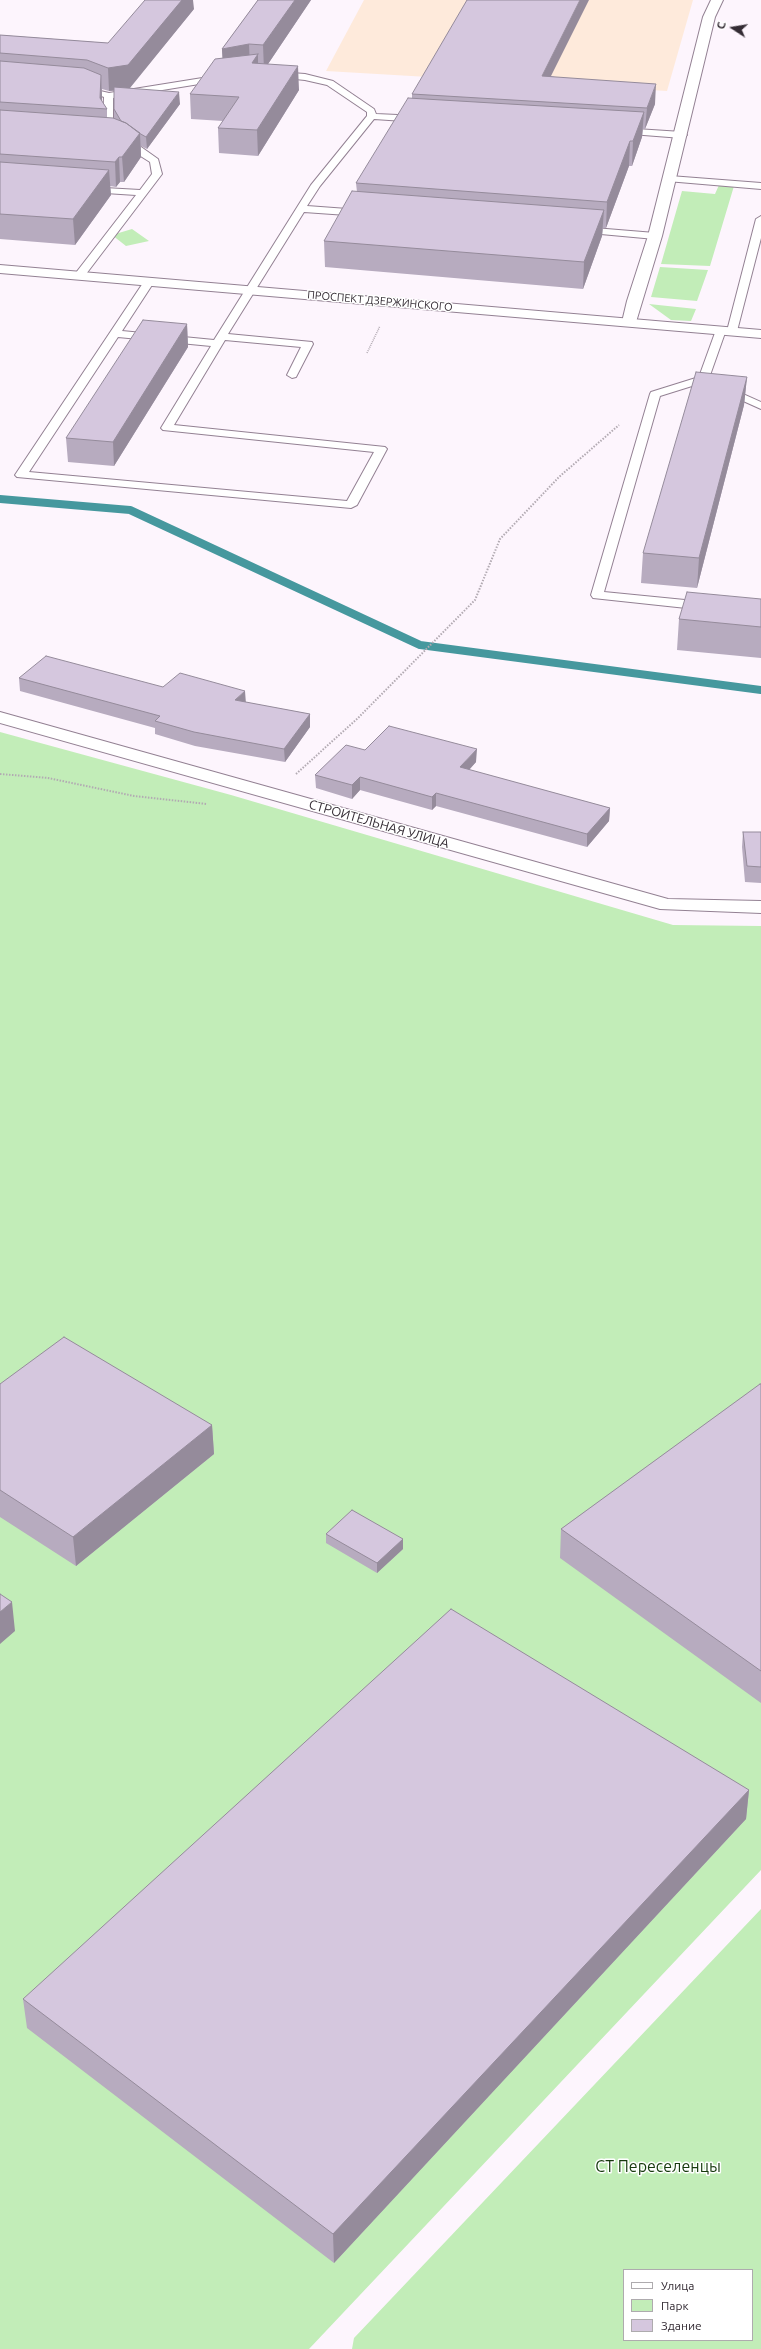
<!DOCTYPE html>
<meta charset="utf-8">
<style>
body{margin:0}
#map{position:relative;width:761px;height:2349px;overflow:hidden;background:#fdf5fd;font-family:Ubuntu,sans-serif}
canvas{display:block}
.legend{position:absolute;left:623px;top:2269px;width:130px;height:72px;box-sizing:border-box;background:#fff;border:1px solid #aeabae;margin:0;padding:5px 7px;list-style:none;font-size:12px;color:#342c34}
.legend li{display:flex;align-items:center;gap:8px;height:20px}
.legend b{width:20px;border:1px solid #aeabae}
.north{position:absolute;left:713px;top:8px;width:40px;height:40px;-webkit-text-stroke:3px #fff;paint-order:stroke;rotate:282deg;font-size:11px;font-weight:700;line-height:16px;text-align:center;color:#342c34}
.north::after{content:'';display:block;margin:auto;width:14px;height:18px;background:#342c34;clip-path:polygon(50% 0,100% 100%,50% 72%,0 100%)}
</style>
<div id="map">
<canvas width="761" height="2349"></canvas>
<ul class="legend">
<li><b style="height:5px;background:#fff"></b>Улица</li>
<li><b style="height:11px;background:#c2edb8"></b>Парк</li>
<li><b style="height:11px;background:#d5c7de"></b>Здание</li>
</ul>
<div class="north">С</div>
</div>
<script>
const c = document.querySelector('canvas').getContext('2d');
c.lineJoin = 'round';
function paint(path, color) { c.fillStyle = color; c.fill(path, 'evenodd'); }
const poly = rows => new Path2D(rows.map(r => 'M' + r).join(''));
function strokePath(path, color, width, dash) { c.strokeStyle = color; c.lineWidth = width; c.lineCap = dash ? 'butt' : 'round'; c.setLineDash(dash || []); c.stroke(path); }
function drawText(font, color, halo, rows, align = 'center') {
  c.font = font + ' Ubuntu,sans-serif'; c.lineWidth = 3; c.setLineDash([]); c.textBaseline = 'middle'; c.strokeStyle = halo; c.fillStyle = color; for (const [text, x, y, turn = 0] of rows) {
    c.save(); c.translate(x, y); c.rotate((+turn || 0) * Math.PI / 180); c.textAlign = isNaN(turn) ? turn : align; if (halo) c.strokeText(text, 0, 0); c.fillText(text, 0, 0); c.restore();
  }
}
paint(poly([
 [364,0,693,0,667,91,326,71]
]), '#feeadb');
paint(poly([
 [719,185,734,186,710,266,661,264,682,191,715,194],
 [132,229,149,241,126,246,112,235],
 [660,267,708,270,697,301,651,297],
 [649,304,696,309,691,321,671,320],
 [0,732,231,795,673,925,761,926,761,1870,309,2349,0,2349],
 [761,1909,761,2349,352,2349,354,2338],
 [624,2270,752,2270,752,2340,624,2340]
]), '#c2edb8');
strokePath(poly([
 [0,499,130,510,420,645,761,690]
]), '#46989e', 8);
const service = poly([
 [278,72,305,74,333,81,374,109,376,114,419,116,424,119,419,122,374,119,320,186,307,206,361,210,366,213,361,216,304,212,228,334,312,342,313,344,296,377,292,378,287,375,301,347,225,340,174,425,385,447,387,449,357,505,351,508,17,477,15,475,145,280,149,279,154,282,122,331,214,340,311,185,367,116,367,112,327,85,305,80,275,77,274,75,278,72],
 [118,337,211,346,161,428,163,430,374,452,347,501,29,472,118,337],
 [221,75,224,76,224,80,113,98,113,122,121,136,134,142,158,159,162,174,83,278,75,278,75,274,136,195,90,192,87,191,87,187,140,190,152,174,150,162,112,138,103,122,104,97,96,94,96,90,109,93,221,75],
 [621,128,682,132,687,135,682,138,618,133,618,129,621,128],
 [670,176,761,183,761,189,667,181,667,177,670,176],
 [761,216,761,238,737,331,736,333,728,333,727,331,756,219,761,216],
 [582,227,655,233,660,236,655,239,579,232,577,230,582,227],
 [721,327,726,330,708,381,660,396,604,592,705,602,711,606,705,610,593,598,591,595,650,394,651,392,699,377,716,330,721,327],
 [725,386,761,402,761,409,721,391,720,389,725,386]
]);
const minor = poly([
 [711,0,723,0,715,17,662,236,636,322,629,326,624,325,622,322,627,301,648,236,703,17,711,0],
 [0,712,668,899,761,901,761,913,660,909,0,723,0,712]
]);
const tertiary = poly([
 [0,265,761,330,761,338,0,273,0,265]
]);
strokePath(service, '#938193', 2);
strokePath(minor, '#938193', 2);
strokePath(tertiary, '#938193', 2);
strokePath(poly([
 [367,353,380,326]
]), '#b2aab2', 1.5, [1, 1]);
strokePath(poly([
 [0,774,48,778,134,796,207,804],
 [296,774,358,718,475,600,500,539,559,477,619,425]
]), '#b2aab2', 2, [1.5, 1.5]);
paint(service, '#fff');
paint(minor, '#fff');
paint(tertiary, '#fff');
paint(poly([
 [258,0,311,0,268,64,299,90,258,156,219,153,218,128,223,121,191,119,190,94,223,58,222,49],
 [194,9,129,88,180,104,147,149,141,146,141,157,124,182,120,182,116,187,110,186,111,195,75,245,0,239,0,35,108,43],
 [102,89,109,91,114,91,114,119,107,118,107,109,102,102],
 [551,76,655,104,645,129,643,129,642,137,632,166,629,166,606,228,603,228,602,236,583,289,325,267,324,241,357,192,356,183,412,98,412,94],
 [187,324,188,347,114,466,68,462,66,438],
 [747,377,744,405,697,588,641,583,643,553],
 [761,599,761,658,677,650,679,619],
 [19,678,163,687,310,714,310,727,285,762,195,746,155,734,155,728,20,691],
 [365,750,476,762,469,770,610,808,609,821,587,847,436,806,432,810,360,790,352,799,316,788,315,775],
 [743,832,761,832,761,883,745,882,742,847],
 [0,1384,212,1425,214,1454,76,1566,0,1517],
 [761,1384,761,1703,560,1558,561,1529],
 [326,1534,403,1539,403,1549,377,1573,326,1543],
 [749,1790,746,1819,334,2263,27,2028,23,1999]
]), '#b7abbf');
paint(poly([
 [182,0,193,0,194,9,130,88,109,91,108,68],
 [295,0,311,0,264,70,263,45],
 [580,0,589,0,541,96,542,76],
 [249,44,250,69,223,73,222,49],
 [258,54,258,78,252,63],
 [298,66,299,90,258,156,257,130],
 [101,75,102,98,102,109,100,98],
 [656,84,655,104,645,129,647,108],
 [179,92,180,104,147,149,146,137],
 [644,112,642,137,632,166,633,141],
 [140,133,141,157,124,182,122,157],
 [630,141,629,166,606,228,607,202],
 [119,157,120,182,116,187,115,162],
 [109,170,111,195,75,245,73,219],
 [604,210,602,236,583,289,584,262],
 [187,324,188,347,114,466,113,442],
 [747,377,744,405,697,588,699,558],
 [245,691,246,704,235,700],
 [310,714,310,727,285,762,284,749],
 [477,749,476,762,459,781,460,767],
 [360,777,360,790,352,799,352,785],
 [436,793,436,806,432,810,432,797],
 [610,808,609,821,587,847,587,834],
 [212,1425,214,1454,76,1566,73,1537],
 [403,1539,403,1549,377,1573,377,1563],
 [12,1602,15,1631,0,1644,0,1612],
 [749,1790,746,1819,334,2263,333,2234]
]), '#958b9b');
const building = poly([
 [145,0,182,0,128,65,108,68,87,60,0,53,0,35,108,43,145,0],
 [258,0,295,0,263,45,249,44,222,49,258,0],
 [467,0,580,0,542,76,656,84,647,108,412,94,467,0],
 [258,54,252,63,298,66,257,130,218,128,239,97,190,94,215,59,258,54],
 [0,61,84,68,101,75,100,98,107,109,0,102,0,61],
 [114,87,179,92,146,137,139,133,126,123,121,121,114,109,114,87],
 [408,98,644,112,633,141,630,141,607,202,356,183,408,98],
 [0,110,113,118,126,123,140,133,122,157,119,157,115,162,0,154,0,110],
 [0,162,109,170,73,219,0,214,0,162],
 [352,191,604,210,584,262,324,241,352,191],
 [143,320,187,324,113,442,66,438,143,320],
 [696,372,747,377,699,558,643,553,696,372],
 [687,592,761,599,761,627,679,619,687,592],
 [46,656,163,687,180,673,245,691,235,700,310,714,284,749,194,732,155,721,160,716,19,678,46,656],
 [389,726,477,749,460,767,610,808,587,834,436,793,432,797,360,777,352,785,315,775,346,745,365,750,389,726],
 [743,832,761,832,761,867,747,866,743,832],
 [64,1337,212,1425,73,1537,0,1490,0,1384,64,1337],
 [760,1384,761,1384,761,1671,561,1529,760,1384],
 [352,1510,403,1539,377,1563,326,1534,352,1510],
 [0,1594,12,1602,0,1612,0,1594],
 [451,1609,749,1790,333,2234,23,1999,451,1609]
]);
paint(building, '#d5c7de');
strokePath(building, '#958b9b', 1);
drawText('11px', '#342c34', '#fff', [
 ["ПРОСПЕКТ ДЗЕРЖИНСКОГО",380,301,5]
]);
drawText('13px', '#342c34', '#fff', [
 ["СТРОИТЕЛЬНАЯ УЛИЦА",379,824,16]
]);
drawText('16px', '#163a0d', '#fff', [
 ["СТ Переселенцы",658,2167]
]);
</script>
